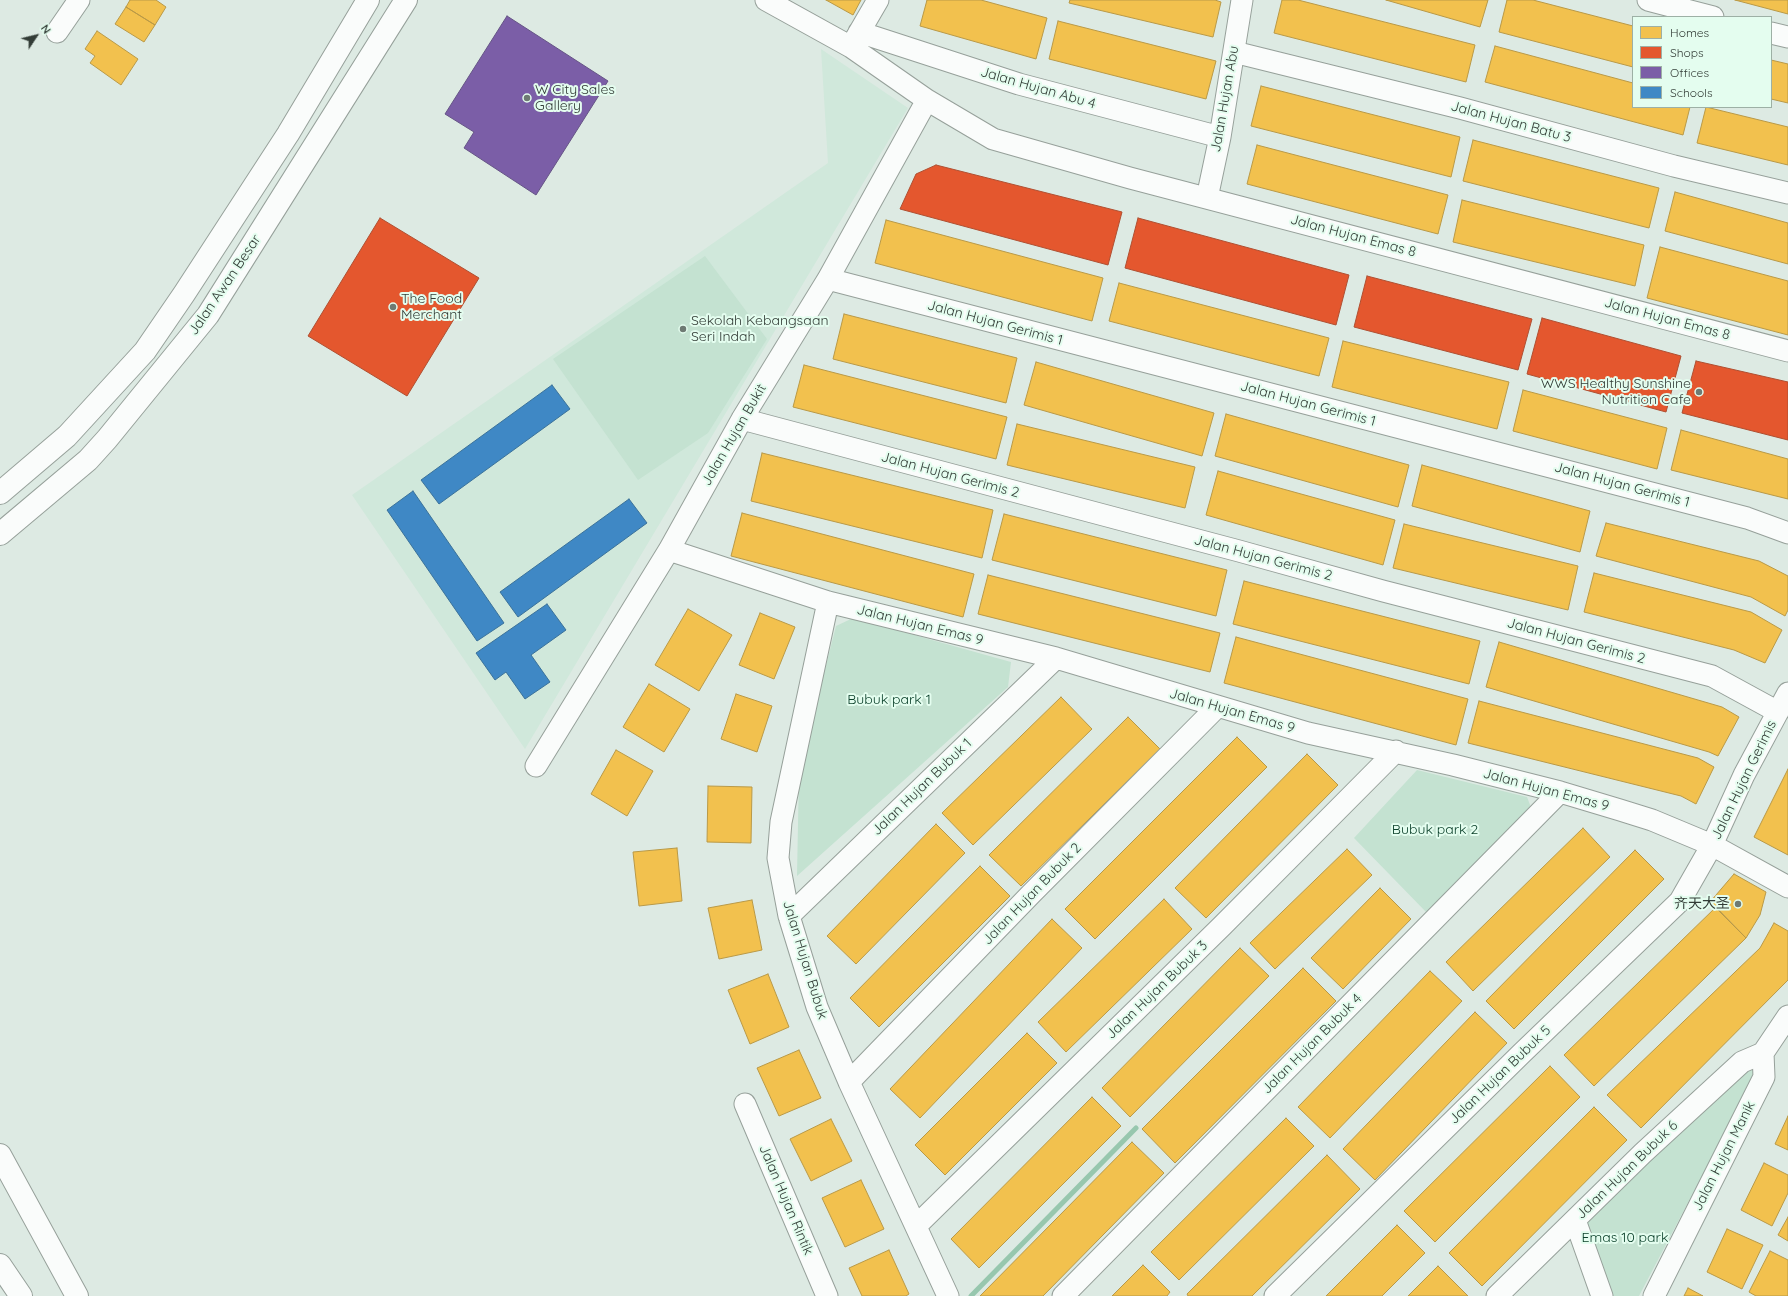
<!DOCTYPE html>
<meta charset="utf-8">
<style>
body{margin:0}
#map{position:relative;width:1788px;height:1296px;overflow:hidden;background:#ddeae3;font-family:Quicksand,sans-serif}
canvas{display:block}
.legend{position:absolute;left:1632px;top:16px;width:140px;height:92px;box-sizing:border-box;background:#e4fdef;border:1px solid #9db0a5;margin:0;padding:5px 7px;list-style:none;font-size:12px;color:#333d37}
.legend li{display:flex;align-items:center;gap:8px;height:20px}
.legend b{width:20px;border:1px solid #9db0a5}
.north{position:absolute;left:16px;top:16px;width:40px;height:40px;-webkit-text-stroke:3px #e4fdef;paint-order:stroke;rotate:55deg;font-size:11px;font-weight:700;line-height:16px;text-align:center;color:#333d37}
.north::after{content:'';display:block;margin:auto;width:14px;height:18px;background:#333d37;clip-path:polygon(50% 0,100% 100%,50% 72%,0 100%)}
</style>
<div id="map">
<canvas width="1788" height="1296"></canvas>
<ul class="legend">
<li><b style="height:11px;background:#f2c14e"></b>Homes</li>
<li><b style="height:11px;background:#e4572e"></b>Shops</li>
<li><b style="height:11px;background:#7b5ea7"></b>Offices</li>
<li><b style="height:11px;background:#3f88c5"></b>Schools</li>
</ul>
<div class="north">N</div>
</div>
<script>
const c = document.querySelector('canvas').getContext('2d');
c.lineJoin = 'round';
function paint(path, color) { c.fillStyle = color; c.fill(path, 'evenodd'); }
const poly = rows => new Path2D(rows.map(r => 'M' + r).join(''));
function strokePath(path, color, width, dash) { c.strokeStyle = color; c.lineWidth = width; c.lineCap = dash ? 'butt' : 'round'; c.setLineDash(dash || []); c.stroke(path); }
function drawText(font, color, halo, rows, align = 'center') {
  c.font = font + ' Quicksand,"Noto Sans SC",sans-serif'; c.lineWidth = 4; c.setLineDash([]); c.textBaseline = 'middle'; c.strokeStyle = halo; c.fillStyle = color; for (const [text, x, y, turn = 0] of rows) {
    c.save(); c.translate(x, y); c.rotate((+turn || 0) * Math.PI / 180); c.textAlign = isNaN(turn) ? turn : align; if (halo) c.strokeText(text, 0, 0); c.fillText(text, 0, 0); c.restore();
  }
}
paint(poly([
 [821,49,908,108,525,749,352,495,828,163]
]), '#d0e8db');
paint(poly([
 [705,256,767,339,708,433,638,480,553,359],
 [853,618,1011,662,1008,687,797,876,799,772,836,626],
 [1417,770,1527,797,1532,810,1427,913,1354,838],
 [1778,1031,1639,1296,1602,1296,1582,1228]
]), '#c4e2d1');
const homes = poly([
 [130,0,156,0,166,7,155,25,126,7,130,0],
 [826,0,861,0,853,15,826,0],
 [927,0,981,0,1047,18,1036,59,920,26,927,0],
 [1070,0,1215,0,1221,2,1213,37,1069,3,1070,0],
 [1282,0,1298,0,1475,45,1466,82,1274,33,1282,0],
 [1386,0,1488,0,1480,27,1386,0],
 [1507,0,1533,0,1633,26,1633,67,1499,32,1507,0],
 [1735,0,1788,0,1788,14,1735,0],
 [126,7,155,25,144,42,115,24,126,7],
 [1058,21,1216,61,1206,99,1049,59,1058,21],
 [97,31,138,59,121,85,90,63,95,56,85,49,97,31],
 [1495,46,1633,83,1633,107,1690,107,1683,135,1485,82,1495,46],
 [1771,60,1788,64,1788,103,1771,99,1771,60],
 [1261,86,1460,137,1451,177,1251,126,1261,86],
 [1706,107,1788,127,1788,165,1697,143,1706,107],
 [1473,140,1659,188,1649,228,1463,181,1473,140],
 [1257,145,1448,195,1438,234,1247,184,1257,145],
 [1675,192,1788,223,1788,264,1665,231,1675,192],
 [1462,200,1644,245,1635,286,1453,242,1462,200],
 [886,220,1103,278,1092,321,875,263,886,220],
 [1660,247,1788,281,1788,335,1647,298,1660,247],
 [1119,283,1329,338,1319,376,1109,321,1119,283],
 [844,314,1017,358,1006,403,833,359,844,314],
 [1343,341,1509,382,1497,429,1332,387,1343,341],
 [1036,362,1214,413,1202,456,1024,405,1036,362],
 [804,365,1007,417,996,459,793,407,804,365],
 [1523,390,1667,428,1657,469,1513,431,1523,390],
 [1226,414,1409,465,1398,507,1215,456,1226,414],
 [1017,424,1195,467,1185,508,1007,465,1017,424],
 [1681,430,1788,459,1788,499,1671,470,1681,430],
 [762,453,993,510,982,558,751,501,762,453],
 [1422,465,1590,511,1580,552,1412,506,1422,465],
 [1218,471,1395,520,1383,565,1206,515,1218,471],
 [742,513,974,574,963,617,731,556,742,513],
 [1004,514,1227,570,1216,616,992,560,1004,514],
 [1606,523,1759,561,1788,576,1788,610,1785,616,1751,597,1596,556,1606,523],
 [1404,524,1578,566,1568,610,1393,568,1404,524],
 [1594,573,1751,612,1782,630,1765,663,1734,650,1584,612,1594,573],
 [988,575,1220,633,1210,672,978,614,988,575],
 [1244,581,1480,641,1469,684,1233,624,1244,581],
 [688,609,732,635,699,691,655,665,688,609],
 [760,613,795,627,774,679,739,665,760,613],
 [1236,637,1468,699,1456,745,1224,683,1236,637],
 [1499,642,1722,707,1739,717,1718,756,1709,752,1486,687,1499,642],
 [649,684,690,709,664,752,623,727,649,684],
 [736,694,772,706,757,752,721,739,736,694],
 [1061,697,1092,729,973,845,942,813,1061,697],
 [1479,701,1698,758,1714,767,1696,804,1681,796,1468,743,1479,701],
 [1128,717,1160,749,1021,886,989,855,1128,717],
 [1237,737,1267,767,1095,939,1065,909,1237,737],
 [616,750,653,771,627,816,591,794,616,750],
 [1307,754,1338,785,1206,918,1175,888,1307,754],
 [1788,769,1788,855,1754,837,1788,769],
 [708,786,752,787,751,843,707,842,708,786],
 [936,824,965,853,856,964,827,936,936,824],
 [1583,828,1610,857,1473,991,1446,962,1583,828],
 [677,848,682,901,639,906,633,852,677,848],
 [1347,849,1372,875,1275,969,1250,943,1347,849],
 [1635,850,1664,879,1514,1029,1486,1001,1635,850],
 [980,866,1010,896,879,1027,850,998,980,866],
 [1734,874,1766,892,1760,915,1746,938,1710,902,1734,874],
 [1380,888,1411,919,1343,989,1311,958,1380,888],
 [1164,899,1192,929,1066,1052,1038,1022,1164,899],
 [752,900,762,950,719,959,708,908,752,900],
 [1716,907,1746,938,1594,1086,1564,1055,1716,907],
 [1052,919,1082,948,920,1118,890,1089,1052,919],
 [1774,923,1788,931,1788,980,1641,1128,1607,1095,1760,948,1774,923],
 [1240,948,1269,976,1130,1117,1102,1088,1240,948],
 [1303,968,1336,1001,1175,1163,1142,1129,1303,968],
 [1430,971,1462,1001,1330,1138,1298,1107,1430,971],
 [768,974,789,1027,750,1044,728,990,768,974],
 [1475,1012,1507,1043,1375,1180,1343,1149,1475,1012],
 [1027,1033,1057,1063,945,1175,915,1145,1027,1033],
 [799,1050,821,1098,779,1116,757,1068,799,1050],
 [1550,1066,1580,1097,1435,1242,1404,1211,1550,1066],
 [1092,1097,1121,1126,979,1268,951,1239,1092,1097],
 [1594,1107,1627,1140,1482,1286,1449,1253,1594,1107],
 [1788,1116,1788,1150,1775,1144,1788,1116],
 [1286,1118,1314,1146,1179,1280,1151,1252,1286,1118],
 [831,1119,852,1161,811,1181,790,1139,831,1119],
 [1132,1142,1164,1173,1043,1296,980,1296,1132,1142],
 [1327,1155,1360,1189,1252,1296,1188,1296,1187,1294,1327,1155],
 [1764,1163,1788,1175,1788,1193,1772,1226,1741,1210,1764,1163],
 [861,1180,884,1229,845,1247,822,1198,861,1180],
 [1788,1217,1788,1241,1778,1235,1788,1217],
 [1397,1225,1425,1253,1382,1296,1326,1296,1397,1225],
 [1727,1229,1763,1245,1742,1289,1707,1272,1727,1229],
 [889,1250,909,1294,906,1296,862,1296,849,1268,889,1250],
 [1770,1251,1788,1260,1788,1296,1756,1296,1749,1292,1770,1251],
 [1143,1265,1170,1292,1167,1296,1112,1296,1143,1265],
 [1438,1266,1468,1296,1408,1296,1438,1266],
 [1688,1288,1703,1296,1684,1296,1688,1288]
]);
paint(homes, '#f2c14e');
strokePath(homes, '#b99947', 1);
const shops = poly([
 [936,165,1122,212,1108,265,900,209,916,174,936,165],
 [380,218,479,278,407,396,308,336,380,218],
 [1138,218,1349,275,1336,325,1125,268,1138,218],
 [1367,276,1532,319,1518,370,1354,327,1367,276],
 [1542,318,1681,356,1666,412,1527,374,1542,318],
 [1696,361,1788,382,1788,440,1682,413,1696,361]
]);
paint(shops, '#e4572e');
strokePath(shops, '#af4f31', 1);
const offices = poly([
 [507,16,608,81,536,195,464,148,474,132,445,114,507,16]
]);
paint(offices, '#7b5ea7');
strokePath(offices, '#655485', 1);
const schools = poly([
 [552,385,570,409,439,504,421,480,552,385],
 [413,491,504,623,477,641,387,510,413,491],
 [629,499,647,523,518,617,500,592,629,499],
 [547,604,566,630,531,655,550,682,525,699,506,672,495,680,476,653,547,604]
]);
paint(schools, '#3f88c5');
strokePath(schools, '#3b729a', 1);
strokePath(poly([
 [971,1296,1136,1128]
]), '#97c7ae', 5);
const minor = poly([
 [766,0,851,47,927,100,993,139,1130,178,1788,351],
 [1648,0,1713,17],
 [57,32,79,0],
 [859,32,1019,84,1220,137],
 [1771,33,1788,37],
 [853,43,878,0],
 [1234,52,1460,108,1674,166,1788,193],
 [1207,198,1220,137,1242,0],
 [828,279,1747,518,1788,533],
 [742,419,1239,551,1383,591,1712,676,1778,712],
 [669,550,828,602,1056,658,1308,733,1453,765,1560,792,1620,810,1652,820,1712,845,1788,887],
 [828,602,781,822,778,858,789,916,817,1007,849,1082,948,1296],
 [536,766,669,550,742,419,828,279,927,100],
 [789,916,1056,658],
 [849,1082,1031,894,1217,707],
 [745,1104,827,1296],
 [1575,1220,1602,1296],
 [916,1226,1222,926,1396,751],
 [1063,1296,1560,792],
 [1275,1296,1521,1054,1680,901,1712,845,1744,775,1788,693],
 [1497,1296,1643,1153,1742,1062,1763,1053],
 [1654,1296,1764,1077,1763,1053,1788,1016]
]);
const major = poly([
 [0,493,67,436,145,351,184,294,288,134,368,0],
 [0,534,88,460,107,439,208,315,406,0]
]);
const highway = poly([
 [0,1155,77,1296],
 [0,1265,21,1296]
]);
strokePath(minor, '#96a09a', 23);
strokePath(major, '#96a09a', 24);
strokePath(highway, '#96a09a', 24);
strokePath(minor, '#fafcfb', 21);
strokePath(major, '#fafcfb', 22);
strokePath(highway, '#fafcfb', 22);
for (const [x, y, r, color] of [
 [527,98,4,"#6e7a73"],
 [393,307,4,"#6e7a73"],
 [683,329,4,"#6e7a73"],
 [1699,392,4,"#6e7a73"],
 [1738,904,4,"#6e7a73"]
]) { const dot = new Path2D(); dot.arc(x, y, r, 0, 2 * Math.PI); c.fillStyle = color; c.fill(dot); strokePath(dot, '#e4fdef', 1.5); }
drawText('14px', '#333d37', '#e4fdef', [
 ["Jalan Hujan Abu 4",1038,88,16],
 ["Jalan Hujan Abu",1225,99,-80],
 ["Jalan Hujan Batu 3",1511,122,15],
 ["Jalan Hujan Emas 8",1353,236,15],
 ["Jalan Awan Besar",225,285,-56],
 ["Jalan Hujan Emas 8",1667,319,15],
 ["Jalan Hujan Gerimis 1",995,323,15],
 ["Jalan Hujan Gerimis 1",1308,404,15],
 ["Jalan Hujan Bukit",734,435,-60],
 ["Jalan Hujan Gerimis 2",950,475,15],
 ["Jalan Hujan Gerimis 1",1622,485,15],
 ["Jalan Hujan Gerimis 2",1263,558,15],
 ["Jalan Hujan Emas 9",920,625,14],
 ["Jalan Hujan Gerimis 2",1576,641,15],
 ["Jalan Hujan Emas 9",1232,711,16],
 ["Jalan Hujan Gerimis",1744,780,-64],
 ["Jalan Hujan Bubuk 1",922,787,-44],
 ["Jalan Hujan Emas 9",1546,790,15],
 ["Jalan Hujan Bubuk 2",1032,894,-46],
 ["Jalan Hujan Bubuk",805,960,73],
 ["Jalan Hujan Bubuk 3",1157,990,-44],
 ["Jalan Hujan Bubuk 4",1312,1044,-45],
 ["Jalan Hujan Bubuk 5",1500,1075,-44],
 ["Jalan Hujan Manik",1724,1156,-63],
 ["Jalan Hujan Bubuk 6",1627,1170,-44],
 ["Jalan Hujan Rintik",786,1200,67]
]);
drawText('14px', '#333d37', '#e4fdef', [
 ["W City Sales",535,90],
 ["Gallery",535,106],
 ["The Food",401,299],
 ["Merchant",401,315],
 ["Sekolah Kebangsaan",691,321],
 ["Seri Indah",691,337],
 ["WWS Healthy Sunshine",1691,384,"right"],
 ["Nutrition Cafe",1691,400,"right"],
 ["齐天大圣",1730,904,"right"]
], 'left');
drawText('14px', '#0c412b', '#e4fdef', [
 ["Bubuk park 1",889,700],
 ["Bubuk park 2",1435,830],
 ["Emas 10 park",1625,1238]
]);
</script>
